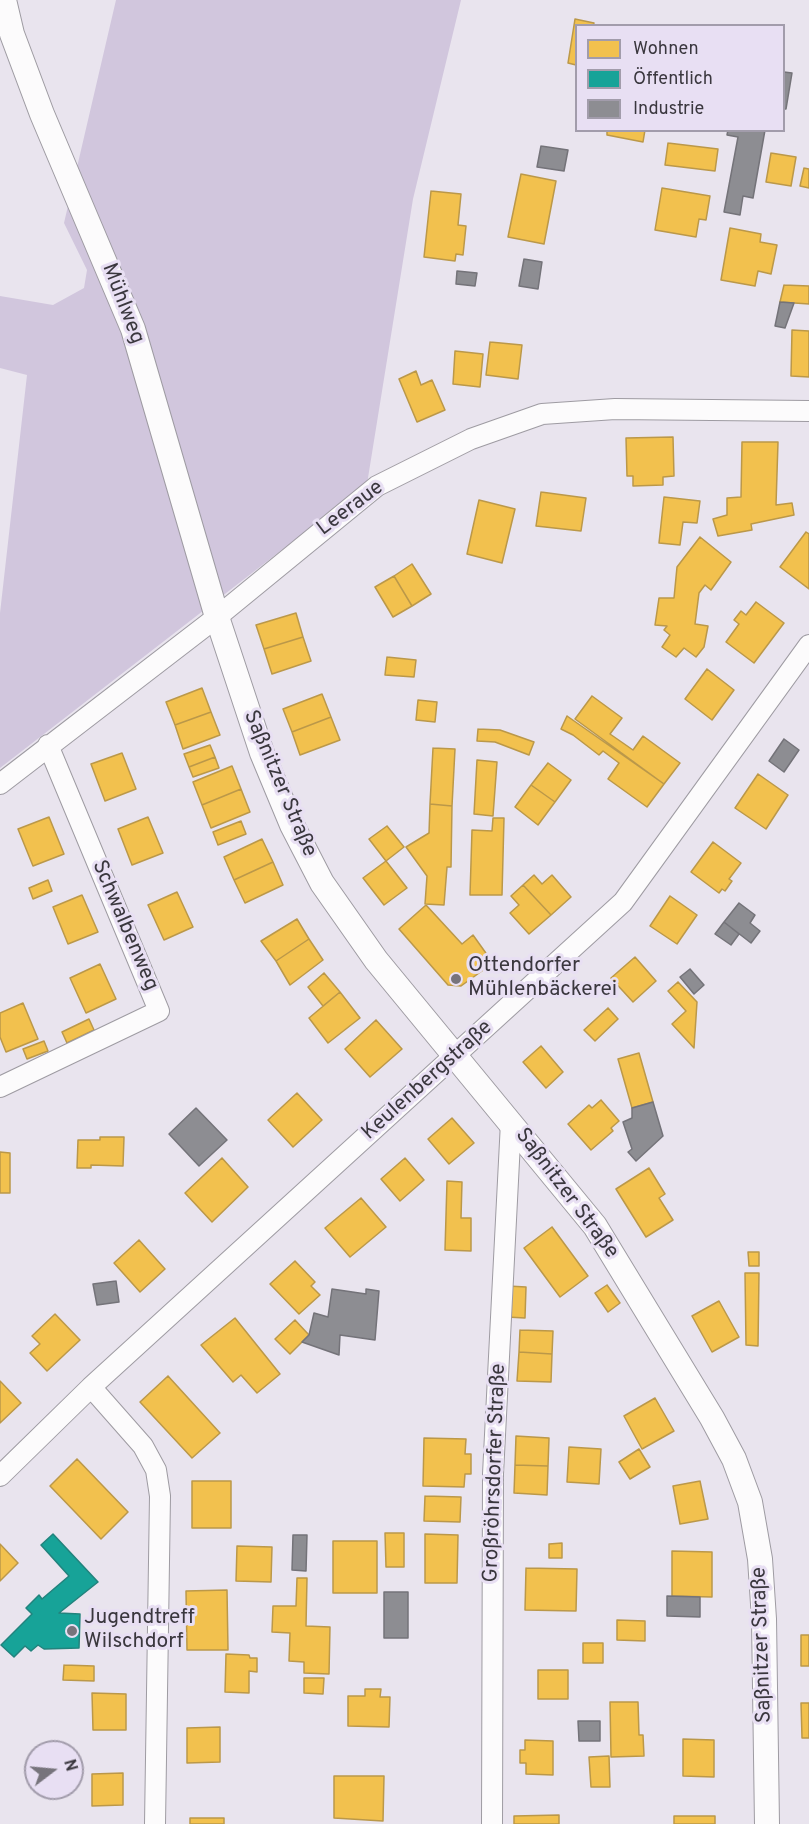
<!DOCTYPE html>
<meta charset="utf-8">
<style>
body{margin:0}
#map{position:relative;width:809px;height:1824px;overflow:hidden;background:#e9e4ee;font-family:Overpass,sans-serif}
canvas{display:block}
.legend{position:absolute;left:575px;top:24px;width:210px;height:108px;box-sizing:border-box;background:#e8dff3;border:2px solid #a29cab;margin:0;padding:8px 10px;list-style:none;font-size:18px;color:#3a373e}
.legend li{display:flex;align-items:center;gap:12px;height:30px}
.legend b{width:30px;border:2px solid #a29cab}
.north{position:absolute;left:24px;top:1740px;width:60px;height:60px;box-sizing:border-box;background:#e8dff3;border:2px solid #a29cab;border-radius:50%;rotate:74deg;font-size:16px;font-weight:700;line-height:24px;text-align:center;color:#3a373e}
.north::after{content:'';display:block;margin:auto;width:21px;height:27px;background:#77747c;clip-path:polygon(50% 0,100% 100%,50% 72%,0 100%)}
</style>
<div id="map">
<canvas width="809" height="1824"></canvas>
<ul class="legend">
<li><b style="height:16px;background:#f2c14e"></b>Wohnen</li>
<li><b style="height:16px;background:#17a398"></b>Öffentlich</li>
<li><b style="height:16px;background:#8d8d92"></b>Industrie</li>
</ul>
<div class="north">N</div>
</div>
<script>
const c = document.querySelector('canvas').getContext('2d');
c.lineJoin = 'round';
function paint(path, color) { c.fillStyle = color; c.fill(path, 'evenodd'); }
const poly = rows => new Path2D(rows.map(r => 'M' + r).join(''));
function strokePath(path, color, width, dash) { c.strokeStyle = color; c.lineWidth = width; c.lineCap = dash ? 'butt' : 'round'; c.setLineDash(dash || []); c.stroke(path); }
function drawText(font, color, halo, rows, align = 'center') {
  c.font = font + ' Overpass,sans-serif'; c.lineWidth = 6; c.setLineDash([]); c.textBaseline = 'middle'; c.strokeStyle = halo; c.fillStyle = color; for (const [text, x, y, turn = 0] of rows) {
    c.save(); c.translate(x, y); c.rotate((+turn || 0) * Math.PI / 180); c.textAlign = isNaN(turn) ? turn : align; if (halo) c.strokeText(text, 0, 0); c.fillText(text, 0, 0); c.restore();
  }
}
paint(poly([
 [116,0,461,0,413,199,367,484,0,768,0,613,27,375,0,368,0,296,53,305,84,288,87,270,64,223]
]), '#d1c6dd');
const homes = poly([
 [575,19,594,23,593,26,576,26,576,65,568,63,575,19],
 [607,130,645,130,643,142,607,135,607,130],
 [668,143,718,149,715,171,665,165,668,143],
 [771,153,796,157,791,186,766,182,771,153],
 [804,168,809,169,809,188,800,186,804,168],
 [521,174,556,181,544,244,508,237,521,174],
 [662,188,710,196,706,220,699,219,696,237,655,230,662,188],
 [431,191,461,194,458,225,466,226,463,255,456,254,455,261,424,257,431,191],
 [730,228,761,234,760,242,777,245,771,274,758,271,755,286,721,280,730,228],
 [784,285,809,286,809,304,780,302,784,285],
 [792,330,809,331,809,377,791,376,792,330],
 [490,342,522,345,518,379,486,375,490,342],
 [455,351,483,354,480,387,453,384,455,351],
 [416,371,421,385,432,380,445,410,417,422,399,379,416,371],
 [673,437,674,476,663,477,663,485,633,486,633,476,627,476,626,438,673,437],
 [742,442,778,442,776,505,792,503,794,515,751,524,752,530,718,536,713,519,727,515,727,498,741,497,742,442],
 [541,492,586,498,581,531,536,526,541,492],
 [664,497,700,501,697,523,683,522,680,545,659,543,664,497],
 [479,500,515,509,502,563,467,554,479,500],
 [806,532,809,534,809,589,780,567,806,532],
 [700,537,731,562,711,590,705,585,699,593,695,624,708,626,704,647,696,657,684,648,676,657,662,647,670,635,664,630,667,626,655,625,659,598,674,598,677,567,700,537],
 [412,564,431,594,412,606,394,576,412,564],
 [394,576,412,606,393,617,375,587,394,576],
 [756,602,784,623,754,663,726,642,739,624,734,620,741,611,746,615,756,602],
 [296,613,303,637,264,649,256,625,296,613],
 [303,637,311,661,272,674,264,649,303,637],
 [387,657,416,660,414,677,385,675,387,657],
 [707,669,734,690,712,720,685,699,707,669],
 [202,688,211,712,175,725,166,702,202,688],
 [322,694,331,717,292,732,283,709,322,694],
 [592,696,622,718,610,734,633,750,643,736,680,763,664,784,575,719,592,696],
 [418,700,437,702,435,722,416,720,418,700],
 [211,712,220,735,183,749,175,725,211,712],
 [567,716,664,784,647,807,608,779,619,763,603,751,599,755,573,735,561,729,567,716],
 [331,717,340,740,300,755,292,732,331,717],
 [478,729,500,730,534,742,529,755,495,742,477,741,478,729],
 [210,745,215,757,189,767,184,754,210,745],
 [433,748,455,749,452,806,430,804,433,748],
 [122,753,136,789,105,801,91,764,122,753],
 [215,757,219,768,193,777,189,767,215,757],
 [477,760,497,762,493,816,474,814,477,760],
 [548,763,571,780,555,802,531,785,548,763],
 [232,766,241,789,202,805,193,782,232,766],
 [758,774,788,795,766,829,735,808,758,774],
 [531,785,555,802,538,825,515,807,531,785],
 [241,789,250,812,211,828,202,805,241,789],
 [430,804,452,806,451,867,447,867,444,905,425,904,427,876,406,847,429,833,430,804],
 [49,817,64,854,33,866,18,829,49,817],
 [148,817,163,853,132,865,118,829,148,817],
 [493,818,504,818,502,895,470,895,472,830,492,831,493,818],
 [241,821,246,834,218,845,213,832,241,821],
 [387,826,404,847,386,861,369,839,387,826],
 [262,839,273,862,234,880,224,857,262,839],
 [713,842,741,863,729,879,732,881,725,891,722,889,719,893,691,872,713,842],
 [386,861,407,888,384,905,363,878,386,861],
 [273,862,283,885,245,903,234,880,273,862],
 [534,875,542,884,552,875,571,897,551,915,523,885,534,875],
 [48,880,52,891,33,899,29,888,48,880],
 [523,885,551,915,529,934,510,913,519,905,511,896,523,885],
 [177,892,193,927,164,940,148,905,177,892],
 [82,895,98,932,68,944,53,907,82,895],
 [670,896,697,915,677,944,650,926,670,896],
 [426,905,462,944,473,935,493,963,461,986,448,985,399,929,426,905],
 [297,919,309,939,276,961,261,941,297,919],
 [309,939,323,960,290,985,276,961,309,939],
 [635,957,656,981,633,1002,611,978,635,957],
 [100,964,116,999,86,1013,70,978,100,964],
 [324,973,340,992,323,1006,308,987,324,973],
 [678,982,697,1002,694,1048,672,1024,686,1011,668,991,678,982],
 [340,992,360,1018,328,1043,309,1018,340,992],
 [23,1003,38,1039,6,1052,0,1037,0,1013,23,1003],
 [608,1008,618,1019,595,1041,584,1030,608,1008],
 [89,1019,94,1030,67,1043,62,1032,89,1019],
 [376,1020,402,1049,370,1077,345,1049,376,1020],
 [44,1041,48,1051,27,1059,23,1049,44,1041],
 [541,1046,563,1072,546,1088,523,1062,541,1046],
 [639,1053,653,1102,632,1108,618,1059,639,1053],
 [297,1093,322,1120,293,1147,268,1120,297,1093],
 [601,1100,619,1121,611,1128,613,1131,591,1150,568,1124,589,1105,592,1108,601,1100],
 [452,1118,474,1143,449,1164,428,1139,452,1118],
 [100,1137,124,1137,123,1166,91,1165,91,1168,77,1168,78,1140,100,1140,100,1137],
 [0,1152,10,1153,10,1193,0,1193,0,1152],
 [222,1158,248,1187,212,1222,185,1193,222,1158],
 [405,1158,424,1180,400,1201,381,1179,405,1158],
 [649,1168,665,1194,659,1198,673,1220,646,1237,616,1189,649,1168],
 [447,1181,462,1182,461,1218,471,1218,471,1251,445,1250,447,1181],
 [361,1198,386,1227,350,1257,325,1228,361,1198],
 [552,1227,588,1276,560,1297,524,1248,552,1227],
 [139,1240,165,1269,140,1292,114,1263,139,1240],
 [748,1252,759,1252,759,1266,749,1266,748,1252],
 [295,1261,315,1282,311,1286,320,1295,299,1314,270,1284,295,1261],
 [745,1273,759,1273,758,1346,746,1345,745,1273],
 [607,1285,620,1303,608,1312,595,1293,607,1285],
 [508,1286,526,1287,525,1318,507,1317,508,1286],
 [719,1301,739,1337,712,1352,692,1316,719,1301],
 [55,1314,80,1340,47,1371,30,1353,40,1344,32,1336,55,1314],
 [235,1318,280,1374,257,1393,241,1375,233,1382,201,1345,235,1318],
 [295,1320,309,1335,290,1354,275,1339,295,1320],
 [520,1330,553,1331,552,1354,519,1352,520,1330],
 [519,1352,552,1354,551,1382,517,1381,519,1352],
 [168,1376,220,1433,192,1458,140,1402,168,1376],
 [0,1381,21,1403,0,1423,0,1381],
 [655,1398,674,1431,642,1449,624,1416,655,1398],
 [516,1436,549,1438,548,1466,515,1465,516,1436],
 [424,1438,466,1439,465,1454,471,1454,471,1474,465,1474,464,1487,423,1486,424,1438],
 [569,1447,601,1449,599,1484,567,1482,569,1447],
 [639,1449,650,1467,630,1479,619,1462,639,1449],
 [77,1459,128,1512,101,1539,50,1486,77,1459],
 [515,1465,548,1466,547,1495,514,1493,515,1465],
 [192,1481,231,1481,231,1528,192,1528,192,1481],
 [700,1481,708,1519,680,1524,673,1486,700,1481],
 [425,1496,461,1497,460,1522,424,1521,425,1496],
 [385,1533,404,1533,404,1567,386,1567,385,1533],
 [425,1534,458,1535,457,1583,425,1583,425,1534],
 [333,1541,377,1541,377,1593,333,1593,333,1541],
 [562,1543,562,1558,549,1558,549,1544,562,1543],
 [0,1544,18,1563,0,1581,0,1544],
 [237,1546,272,1547,271,1582,236,1581,237,1546],
 [672,1551,712,1552,712,1597,672,1596,672,1551],
 [526,1568,577,1569,576,1611,525,1610,526,1568],
 [297,1578,307,1578,306,1626,330,1627,329,1674,304,1673,304,1662,289,1661,290,1633,272,1632,273,1606,296,1606,297,1578],
 [227,1590,228,1650,187,1650,186,1591,227,1590],
 [617,1620,645,1621,645,1641,617,1640,617,1620],
 [801,1635,809,1635,809,1666,801,1666,801,1635],
 [583,1643,603,1643,603,1663,583,1663,583,1643],
 [226,1654,249,1655,250,1658,257,1658,257,1672,249,1671,249,1693,225,1692,226,1654],
 [64,1665,94,1666,94,1681,63,1680,64,1665],
 [538,1670,568,1670,568,1699,538,1699,538,1670],
 [304,1678,324,1678,323,1694,304,1693,304,1678],
 [365,1689,381,1689,380,1697,390,1697,389,1727,348,1726,348,1696,365,1696,365,1689],
 [92,1693,126,1694,126,1730,93,1730,92,1693],
 [610,1702,638,1702,639,1735,643,1735,644,1756,611,1757,610,1702],
 [801,1703,809,1703,809,1738,802,1738,801,1703],
 [220,1727,220,1762,187,1763,187,1728,220,1727],
 [683,1739,714,1740,714,1777,683,1776,683,1739],
 [525,1740,553,1741,553,1775,526,1774,526,1763,520,1763,520,1750,525,1750,525,1740],
 [609,1756,610,1787,591,1787,589,1757,609,1756],
 [123,1773,123,1805,92,1806,92,1774,123,1773],
 [334,1776,384,1776,383,1821,334,1818,334,1776],
 [559,1815,559,1824,514,1824,514,1816,559,1815],
 [674,1816,715,1816,715,1824,674,1824,674,1816],
 [190,1818,224,1818,224,1824,190,1824,190,1818]
]);
paint(homes, '#f2c14e');
strokePath(homes, '#bb9849', 1.5);
const public = poly([
 [53,1534,98,1582,59,1613,80,1614,79,1648,44,1649,38,1645,31,1651,25,1646,14,1657,1,1645,32,1614,26,1608,39,1595,42,1599,69,1576,41,1545,53,1534]
]);
paint(public, '#17a398');
strokePath(public, '#22837d', 1.5);
const industry = poly([
 [784,72,792,73,786,109,784,109,784,72],
 [728,130,765,130,753,198,743,196,740,215,724,212,738,137,727,135,728,130],
 [541,146,568,150,564,171,537,167,541,146],
 [524,259,542,262,538,289,519,286,524,259],
 [457,271,477,273,475,286,456,284,457,271],
 [780,302,794,303,785,328,775,326,780,302],
 [784,739,799,750,784,772,769,761,784,739],
 [739,903,755,915,750,923,760,931,751,943,724,922,739,903],
 [724,922,739,934,731,945,715,934,724,922],
 [690,969,704,985,694,994,680,977,690,969],
 [653,1102,663,1136,636,1161,628,1152,632,1149,623,1122,632,1118,632,1108,653,1102],
 [196,1108,227,1140,199,1166,169,1134,196,1108],
 [116,1281,119,1302,97,1305,93,1284,116,1281],
 [332,1289,366,1294,366,1289,379,1291,375,1340,340,1335,339,1355,302,1342,309,1335,314,1313,328,1317,332,1289],
 [293,1535,307,1535,306,1571,292,1570,293,1535],
 [384,1592,408,1592,408,1638,384,1638,384,1592],
 [667,1596,700,1597,700,1617,667,1616,667,1596],
 [578,1721,600,1721,600,1741,579,1741,578,1721]
]);
paint(industry, '#8d8d92');
strokePath(industry, '#747379', 1.5);
const minor = poly([
 [0,784,217,617,377,486,471,439,542,414,615,409,809,411],
 [0,1087,159,1011,48,745],
 [91,1387,143,1446,156,1470,160,1496,155,1824],
 [0,1476,91,1387,623,902,809,645],
 [492,1824,493,1474,511,1122]
]);
const tertiary = poly([
 [4,0,12,34,42,114,133,329,217,617,262,753,292,825,322,883,376,960,595,1226,712,1418,734,1459,750,1502,760,1559,764,1619,767,1824]
]);
strokePath(minor, '#9e9ba2', 22);
strokePath(tertiary, '#9e9ba2', 26);
strokePath(minor, '#fcfbfc', 20);
strokePath(tertiary, '#fcfbfc', 24);
for (const [x, y, r, color] of [
 [456,979,6,"#77747c"],
 [72,1631,6,"#77747c"]
]) { const dot = new Path2D(); dot.arc(x, y, r, 0, 2 * Math.PI); c.fillStyle = color; c.fill(dot); strokePath(dot, '#e8dff3', 2); }
drawText('21px', '#3a373e', '#e8dff3', [
 ["Mühlweg",122,304,69],
 ["Leeraue",351,509,-37],
 ["Saßnitzer Straße",279,784,67],
 ["Schwalbenweg",124,926,67],
 ["Keulenbergstraße",428,1081,-42],
 ["Saßnitzer Straße",566,1194,53],
 ["Großröhrsdorfer Straße",496,1473,-88],
 ["Saßnitzer Straße",763,1645,-92]
]);
drawText('21px', '#3a373e', '#e8dff3', [
 ["Ottendorfer",468,967],
 ["Mühlenbäckerei",468,991],
 ["Jugendtreff",84,1619],
 ["Wilschdorf",84,1643]
], 'left');
</script>
